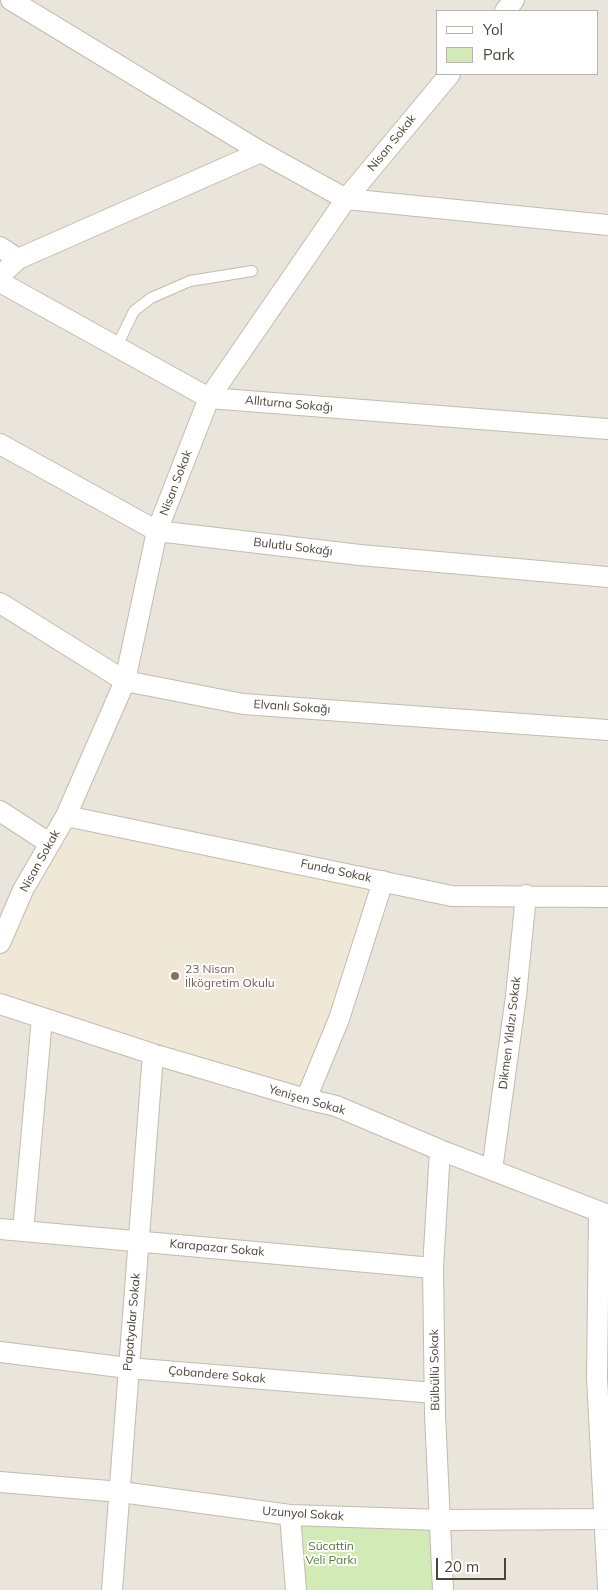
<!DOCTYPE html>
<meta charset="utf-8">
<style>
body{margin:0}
#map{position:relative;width:608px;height:1590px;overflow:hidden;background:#f6f3ec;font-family:Mulish,sans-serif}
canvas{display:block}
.legend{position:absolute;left:436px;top:10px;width:162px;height:65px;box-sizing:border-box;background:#fff;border:1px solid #b7b4b0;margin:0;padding:6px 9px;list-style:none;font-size:15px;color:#4b4439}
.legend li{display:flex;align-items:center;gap:10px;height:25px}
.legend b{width:25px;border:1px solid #b7b4b0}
.scale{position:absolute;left:436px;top:1558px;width:70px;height:22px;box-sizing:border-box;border:2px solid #4b4439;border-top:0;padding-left:6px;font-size:15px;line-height:18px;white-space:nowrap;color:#4b4439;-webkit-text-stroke:4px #fff;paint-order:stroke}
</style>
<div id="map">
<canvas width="608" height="1590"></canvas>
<ul class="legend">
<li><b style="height:6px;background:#fff"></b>Yol</li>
<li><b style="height:14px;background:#d2eab5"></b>Park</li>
</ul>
<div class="scale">20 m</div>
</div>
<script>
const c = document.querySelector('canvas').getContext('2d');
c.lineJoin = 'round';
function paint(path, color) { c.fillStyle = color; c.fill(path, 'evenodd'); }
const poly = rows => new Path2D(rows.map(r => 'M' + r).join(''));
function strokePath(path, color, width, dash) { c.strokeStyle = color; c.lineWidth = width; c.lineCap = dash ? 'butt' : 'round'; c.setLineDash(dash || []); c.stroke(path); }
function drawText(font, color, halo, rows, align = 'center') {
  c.font = font + ' Mulish,sans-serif'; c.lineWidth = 4; c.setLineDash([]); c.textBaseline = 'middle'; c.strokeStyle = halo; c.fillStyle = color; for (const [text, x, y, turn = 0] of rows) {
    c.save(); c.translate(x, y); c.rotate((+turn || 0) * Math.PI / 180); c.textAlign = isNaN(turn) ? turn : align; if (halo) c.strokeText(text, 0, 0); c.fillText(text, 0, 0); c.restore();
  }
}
paint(poly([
 [0,0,608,0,608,1590,0,1590],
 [437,11,597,11,597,74,437,74]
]), '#eae5da');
paint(poly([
 [66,816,383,881,306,1099,0,1005,0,948]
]), '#efe8d6');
paint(poly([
 [290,1515,440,1520,443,1590,296,1590]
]), '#d2eab5');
const service = poly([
 [117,346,134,311,151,298,190,281,252,271]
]);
const minor = poly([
 [11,0,261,152],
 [505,11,514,0],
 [0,247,18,259],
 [0,276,18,259,261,152,346,199,608,225],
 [0,282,209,398,608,429],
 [0,444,157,531,360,555,608,577],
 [0,603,125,681,243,704,608,730],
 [0,811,49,843],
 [66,816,452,896,608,897],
 [0,943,23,890,66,816,125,681,157,531,209,398,346,199,450,74],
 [0,1004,153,1054,306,1099,336,1106,440,1150,608,1215],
 [306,1099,339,1019,383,881],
 [440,1150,433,1268,435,1414,443,1590],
 [492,1170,516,996,526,895],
 [599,1213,597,1378,608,1588],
 [0,1229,433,1268],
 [23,1231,42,1018],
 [0,1352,128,1368,435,1393],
 [0,1482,121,1492,290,1515,440,1520,608,1519],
 [290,1515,296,1590],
 [112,1590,153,1054]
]);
strokePath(service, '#c2bbae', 12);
strokePath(minor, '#c2bbae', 22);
strokePath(service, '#fff', 10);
strokePath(minor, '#fff', 20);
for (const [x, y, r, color] of [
 [175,976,5,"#8d6e63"]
]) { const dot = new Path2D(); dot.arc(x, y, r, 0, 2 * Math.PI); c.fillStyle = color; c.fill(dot); strokePath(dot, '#fff', 2); }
drawText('12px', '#4b4439', '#fff', [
 ["Nisan Sokak",392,143,-51],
 ["Allıturna Sokağı",289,404,5],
 ["Nisan Sokak",176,483,-69],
 ["Bulutlu Sokağı",293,547,7],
 ["Elvanlı Sokağı",292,707,4],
 ["Nisan Sokak",40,861,-61],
 ["Funda Sokak",336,871,12],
 ["Dikmen Yıldızı Sokak",510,1033,-83],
 ["Yenişen Sokak",307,1100,16],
 ["Karapazar Sokak",217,1248,5],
 ["Papatyalar Sokak",132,1322,-85],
 ["Bülbüllü Sokak",435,1370,-91],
 ["Çobandere Sokak",217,1375,5],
 ["Uzunyol Sokak",303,1514,4]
]);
drawText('12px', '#785e54', '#fff', [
 ["23 Nisan",185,969],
 ["İlkögretim Okulu",185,983]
], 'left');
drawText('12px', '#4a7f2a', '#fff', [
 ["Sücattin",331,1546],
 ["Veli Parkı",331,1560]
]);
</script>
